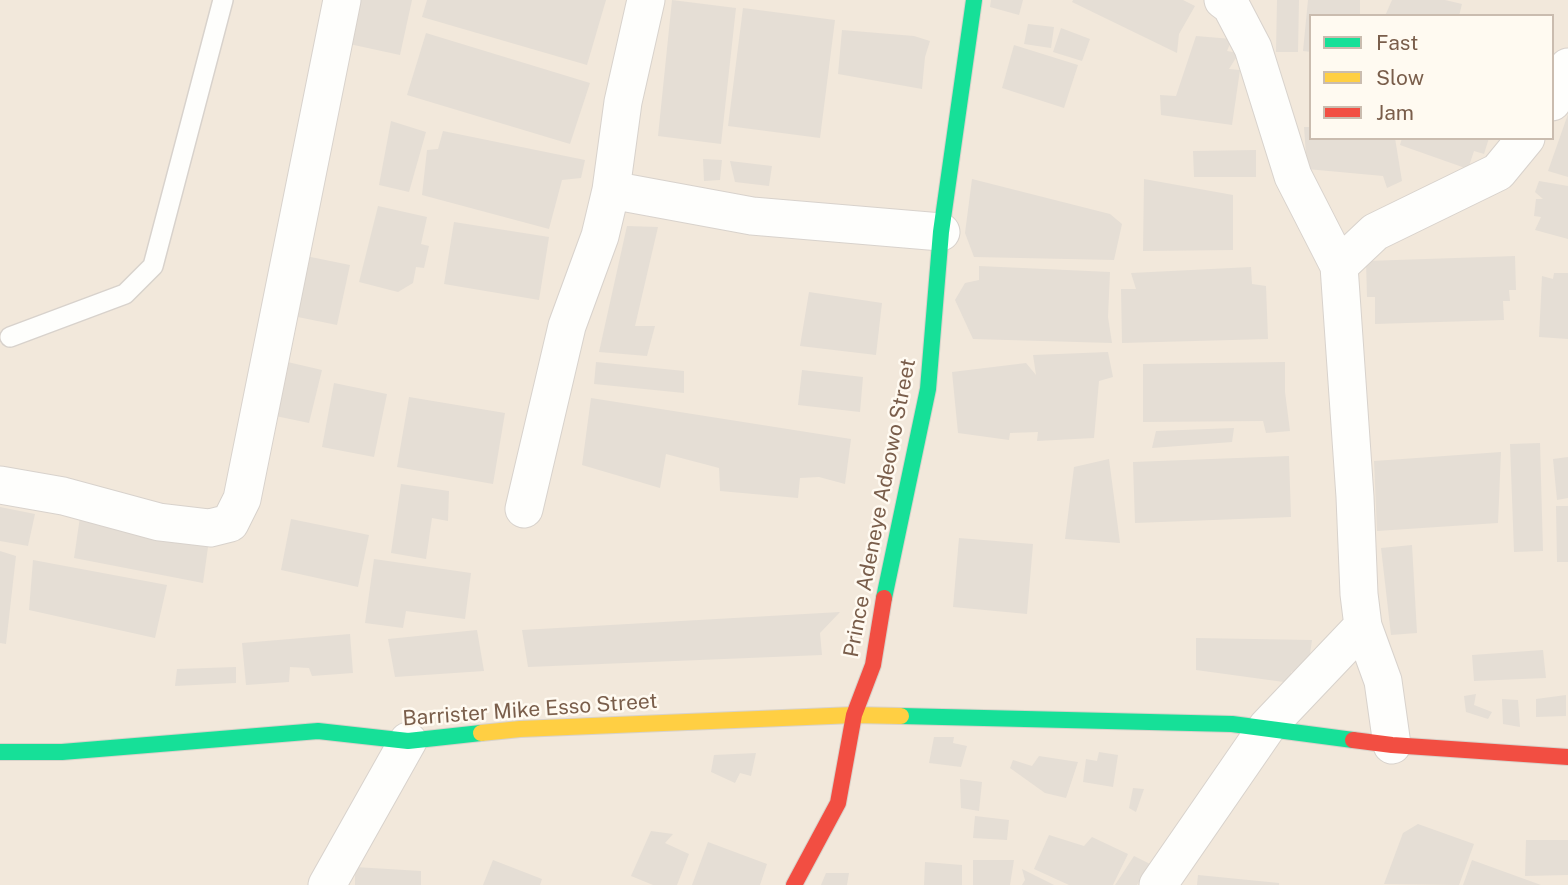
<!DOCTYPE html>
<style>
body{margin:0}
#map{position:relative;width:1568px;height:885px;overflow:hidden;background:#f8f5ee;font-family:"Public Sans",sans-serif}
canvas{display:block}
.legend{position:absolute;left:1309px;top:14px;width:245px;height:126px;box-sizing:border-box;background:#fffaf1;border:2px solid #cabcaf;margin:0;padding:9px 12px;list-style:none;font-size:21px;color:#7a5e4b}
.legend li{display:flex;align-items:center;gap:14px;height:35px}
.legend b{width:35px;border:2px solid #cabcaf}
</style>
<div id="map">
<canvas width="1568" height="885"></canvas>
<ul class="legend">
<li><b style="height:9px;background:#16e098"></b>Fast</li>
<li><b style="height:9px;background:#ffcf43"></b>Slow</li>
<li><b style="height:9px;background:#f24e42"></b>Jam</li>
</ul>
</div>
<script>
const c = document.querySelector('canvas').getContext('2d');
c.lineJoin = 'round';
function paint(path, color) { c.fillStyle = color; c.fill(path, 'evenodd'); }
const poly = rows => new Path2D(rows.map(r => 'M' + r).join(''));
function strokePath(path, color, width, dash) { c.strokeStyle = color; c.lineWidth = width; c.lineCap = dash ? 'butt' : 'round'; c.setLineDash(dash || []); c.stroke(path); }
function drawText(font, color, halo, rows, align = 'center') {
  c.font = font + ' "Public Sans",sans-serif'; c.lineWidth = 5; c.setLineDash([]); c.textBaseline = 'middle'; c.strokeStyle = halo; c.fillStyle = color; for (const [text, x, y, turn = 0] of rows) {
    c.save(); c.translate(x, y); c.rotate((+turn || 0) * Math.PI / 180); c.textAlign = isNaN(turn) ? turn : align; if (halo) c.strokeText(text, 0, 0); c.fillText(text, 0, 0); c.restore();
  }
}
paint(poly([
 [0,0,1568,0,1568,885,0,885],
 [1311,16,1552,16,1552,138,1311,138]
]), '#f2e8db');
paint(poly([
 [349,0,412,0,400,55,340,42],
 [427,0,606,0,587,65,422,17],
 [672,0,736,8,721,144,658,136],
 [991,0,1023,0,1019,15,990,7],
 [1073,0,1183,0,1195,6,1179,34,1177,53,1072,2],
 [1277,0,1299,0,1298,52,1276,52],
 [1308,0,1360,0,1360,16,1311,16,1311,52,1303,51],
 [1392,0,1445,0,1462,4,1459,16,1385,16],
 [743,8,835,20,820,138,728,126],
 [1028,24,1054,27,1051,48,1024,44],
 [1061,28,1090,39,1082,61,1053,52],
 [842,30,914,36,930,41,925,57,922,89,838,74],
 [426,33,590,83,570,144,407,95],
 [1196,36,1232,39,1227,51,1239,53,1229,69,1240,70,1232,125,1161,115,1160,95,1176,96],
 [1014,45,1078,65,1064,108,1002,88],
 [1568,114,1568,177,1548,171],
 [391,121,426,132,409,192,379,185],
 [1304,127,1311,127,1311,138,1395,138,1402,181,1387,188,1383,176,1307,169],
 [443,131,585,160,581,178,562,180,549,229,422,195,427,150,438,149],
 [1402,138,1489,138,1484,154,1474,151,1468,169,1400,145],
 [1256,150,1256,177,1194,177,1193,151],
 [703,159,722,160,720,180,704,181],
 [730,161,772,166,769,186,735,182],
 [972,179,1110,214,1122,224,1114,260,974,257,965,233],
 [1144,179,1233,195,1233,250,1143,251],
 [1539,181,1568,186,1568,239,1535,230,1541,217,1534,216,1536,199,1543,199,1535,192],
 [378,206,427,217,421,244,429,246,424,268,416,267,413,283,398,292,359,282],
 [454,222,549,237,539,300,444,284],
 [627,226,658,227,635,326,655,326,647,356,599,352],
 [296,254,350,265,337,325,283,314],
 [1515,256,1516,290,1509,290,1510,301,1503,301,1504,320,1375,324,1375,297,1367,297,1366,261],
 [979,266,1110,272,1108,317,1112,343,973,339,955,300,965,283,979,280],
 [1251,267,1252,284,1266,286,1268,339,1122,343,1121,289,1136,289,1131,273],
 [1554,273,1568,273,1568,339,1539,337,1542,276,1553,279],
 [809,292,882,303,876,355,800,346],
 [1108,352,1113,377,1099,381,1094,438,1037,441,1038,432,1010,433,1009,440,958,433,952,372,1026,363,1036,375,1033,355],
 [279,360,322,370,309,423,266,414],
 [596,362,684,371,684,393,594,384],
 [1285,362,1285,392,1290,431,1266,433,1263,421,1143,422,1143,364],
 [802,370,863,377,860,412,798,405],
 [334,383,387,394,374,457,322,447],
 [409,397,505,413,493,484,397,467],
 [591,398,851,439,845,484,819,477,800,478,798,498,720,491,719,468,666,454,660,488,582,465],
 [1234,428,1232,442,1152,448,1156,431],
 [1540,443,1543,551,1514,552,1510,444],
 [1501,452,1498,523,1377,531,1374,461],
 [1289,456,1291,517,1135,523,1133,462],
 [1568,457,1568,498,1557,500,1553,459],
 [1109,459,1120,543,1065,539,1074,467],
 [401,484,449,491,448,521,432,518,426,559,391,553],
 [1556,506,1568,506,1568,562,1557,562],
 [0,507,35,514,28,546,0,541],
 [80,517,209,540,203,583,74,558],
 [291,519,369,535,358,587,281,570],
 [959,538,1033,544,1027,614,953,607],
 [1412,545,1417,633,1391,635,1381,548],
 [0,551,16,556,6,644,0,643],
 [374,559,471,573,465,619,406,611,403,628,365,623],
 [33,560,167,585,155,638,29,610],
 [840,612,820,633,822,655,528,667,522,630],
 [477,630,484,671,395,677,388,639],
 [350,634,353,673,312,676,309,668,290,667,289,682,246,685,242,643],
 [1196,638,1312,640,1308,668,1291,672,1291,683,1196,670],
 [1543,650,1546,678,1474,681,1472,655],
 [236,667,236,683,175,686,177,669],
 [1476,694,1474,705,1492,712,1488,719,1466,712,1464,696],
 [1566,695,1566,716,1536,717,1536,699],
 [1502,699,1518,700,1520,727,1503,724],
 [934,737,954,737,953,743,967,746,961,767,929,763],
 [1099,752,1118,755,1113,787,1083,782,1086,759,1097,761],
 [756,753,751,776,740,773,735,783,711,772,714,755],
 [1039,756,1078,762,1066,798,1045,793,1010,768,1013,760,1032,766],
 [960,779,982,782,979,811,961,808],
 [1133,788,1144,789,1136,812,1129,808],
 [975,816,1009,820,1007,840,973,838],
 [1418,824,1474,844,1459,885,1384,884,1403,833],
 [651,831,673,834,665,843,689,854,677,885,653,885,631,876],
 [1049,835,1084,846,1092,837,1128,854,1113,885,1069,885,1034,869],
 [1526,840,1568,840,1568,875,1525,876],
 [708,842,767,864,760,885,692,885],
 [1134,856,1150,864,1137,885,1115,885],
 [493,860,542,879,540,885,483,885],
 [973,860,1014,860,1010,885,973,885],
 [1472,860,1541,885,1463,885],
 [925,862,962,865,962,885,924,885],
 [355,867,421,871,421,885,355,885],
 [1022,869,1054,885,1022,885,1025,880],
 [826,873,849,873,847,885,821,885],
 [1198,875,1279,883,1279,885,1197,885]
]), '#e5ded5');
const lane = poly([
 [10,337,125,294,153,266,223,0]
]);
const street = poly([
 [1223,0,1231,6,1253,48,1293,176,1339,266,1355,497,1359,594,1363,626,1383,681,1392,745],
 [1552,102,1568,67],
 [611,190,752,216,941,232],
 [1339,266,1375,232,1498,172,1526,138],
 [0,485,63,496,159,522,210,528,230,523,242,499,342,0],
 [524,509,567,326,600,236,611,190,623,102,646,0],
 [327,885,408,741],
 [1158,885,1267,727,1363,626]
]);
const fast = poly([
 [884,598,928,389,941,232,974,0],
 [901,716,1232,724,1353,740],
 [0,752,62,752,318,731,408,741,481,733]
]);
const slow = poly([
 [481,733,520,729,854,715,901,716]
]);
const jam = poly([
 [1353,740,1392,745,1568,757],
 [794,885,838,803,854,715,873,665,884,598]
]);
strokePath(lane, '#d8d2cc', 22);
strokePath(street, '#d8d2cc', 39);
strokePath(fast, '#d8d2ca', 18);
strokePath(slow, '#d8d2ca', 18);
strokePath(jam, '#d8d2ca', 18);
strokePath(lane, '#fefefc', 19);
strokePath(street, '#fefefc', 37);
strokePath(fast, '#16e098', 16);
strokePath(slow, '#ffcf43', 16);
strokePath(jam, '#f24e42', 16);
drawText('21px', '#7a5e4b', '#fffaf1', [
 ["Prince Adeneye Adeowo Street",880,508,-79],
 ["Barrister Mike Esso Street",530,710,-4]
]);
</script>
